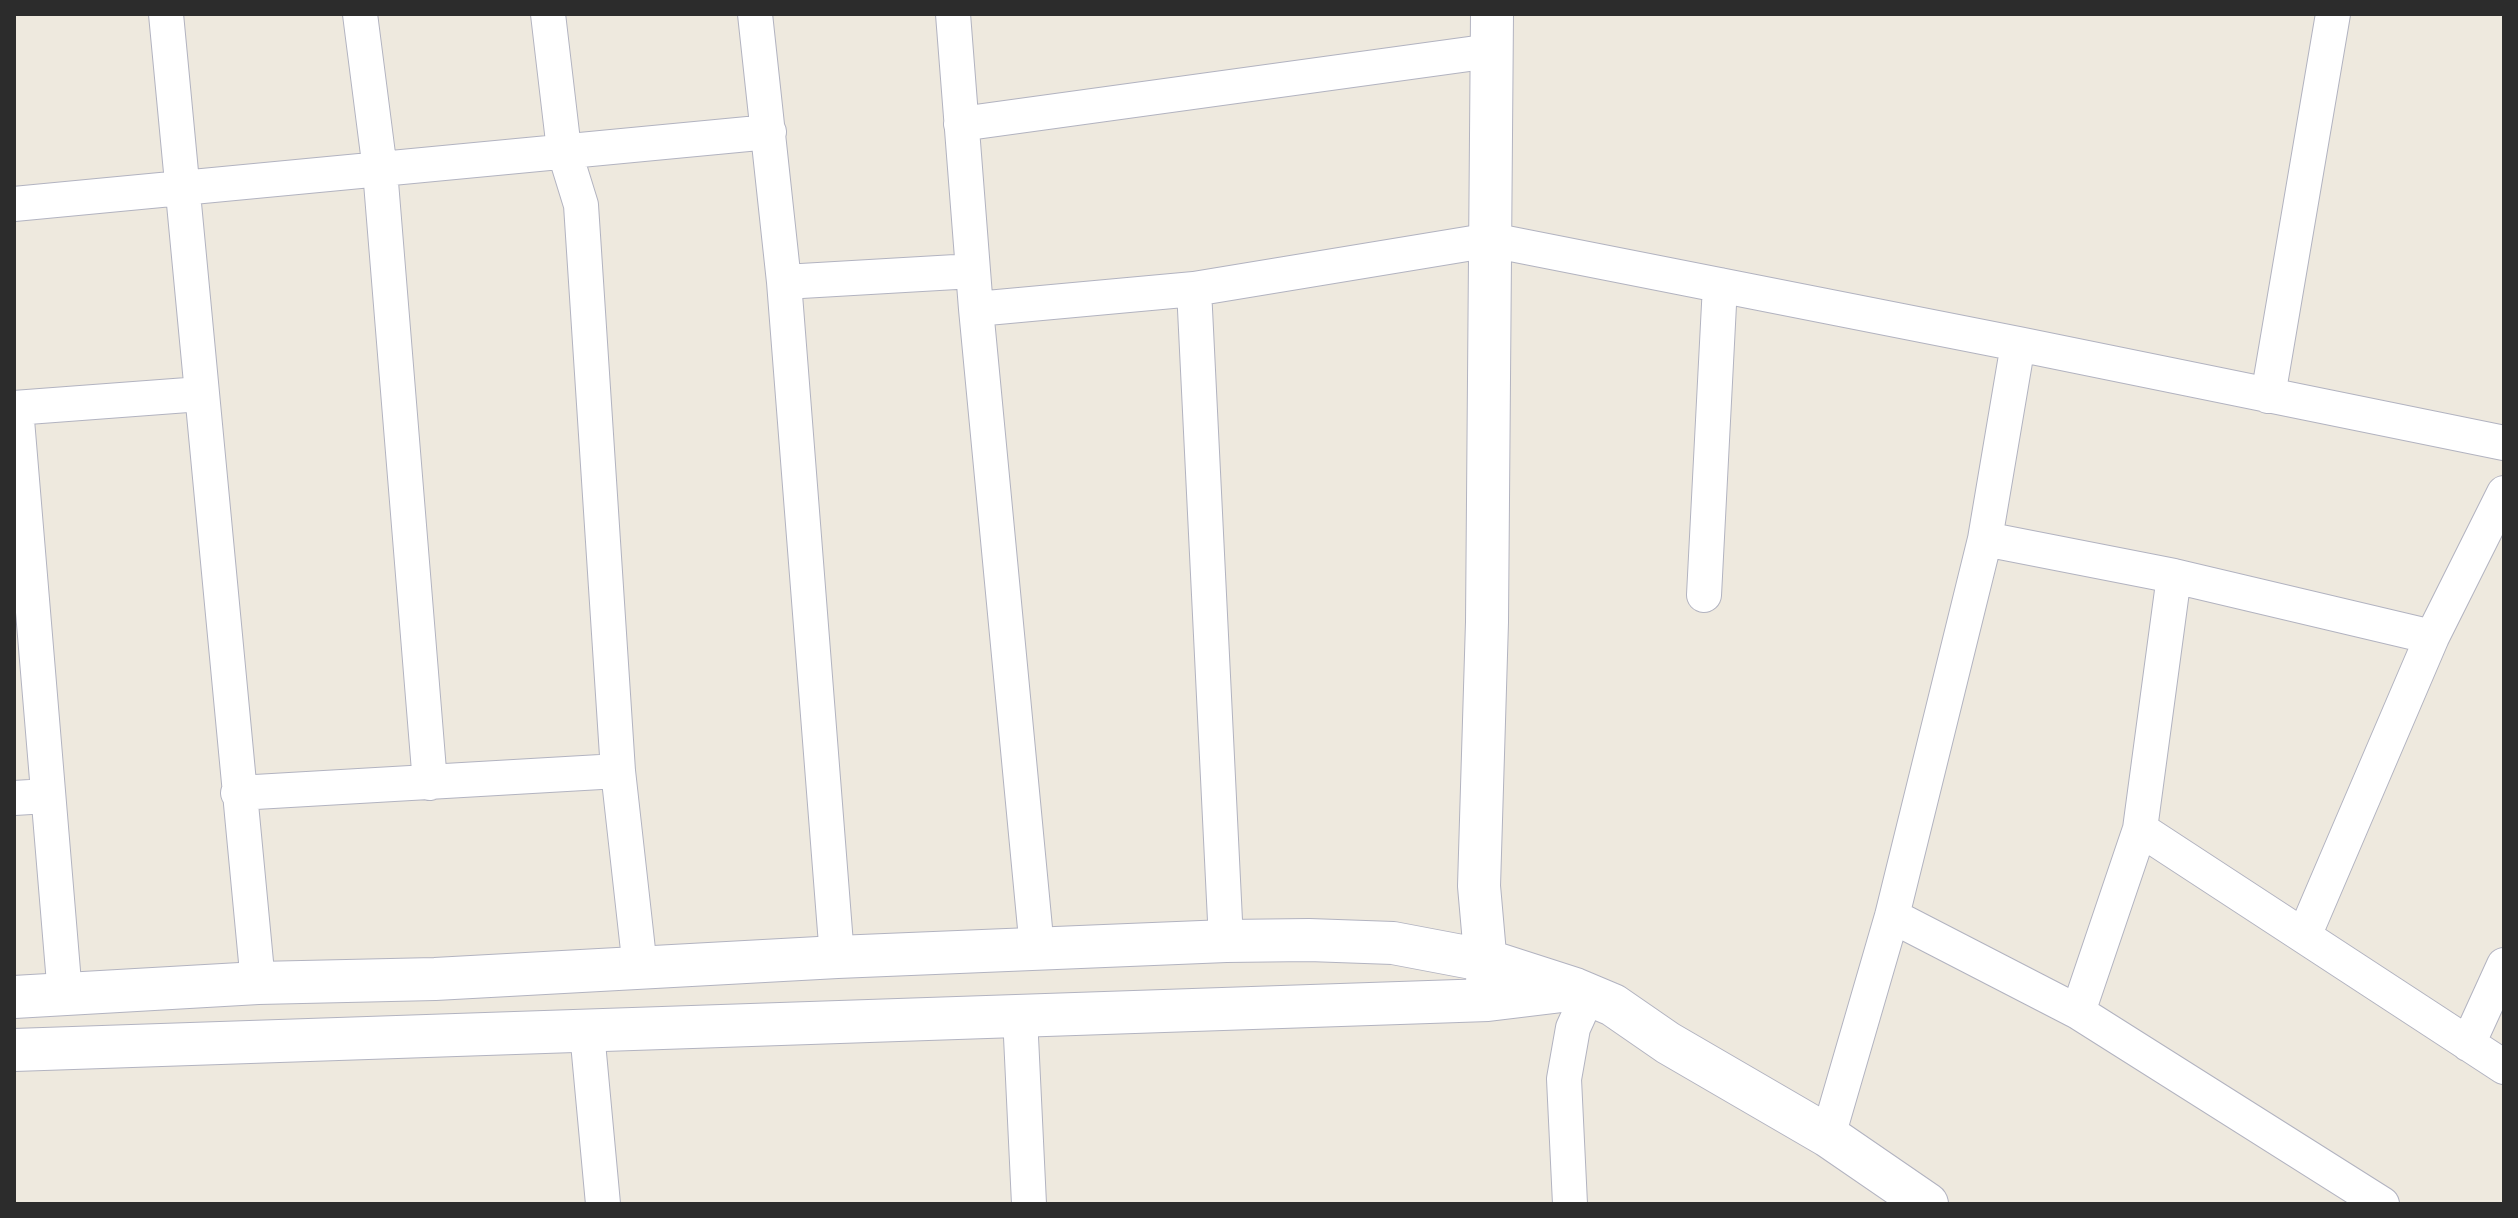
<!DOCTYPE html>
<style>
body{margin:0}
#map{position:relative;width:2518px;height:1218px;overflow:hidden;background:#eee9de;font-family:Signika,sans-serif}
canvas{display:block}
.frame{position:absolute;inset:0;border:16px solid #2c2c2c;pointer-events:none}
</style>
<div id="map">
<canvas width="2518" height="1218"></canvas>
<div class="frame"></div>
</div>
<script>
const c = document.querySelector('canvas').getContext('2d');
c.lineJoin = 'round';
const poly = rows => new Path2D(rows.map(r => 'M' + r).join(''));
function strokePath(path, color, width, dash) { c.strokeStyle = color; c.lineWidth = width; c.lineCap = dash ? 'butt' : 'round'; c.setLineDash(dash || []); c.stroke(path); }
const minor = poly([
 [166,14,258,983],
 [360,14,380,170,430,783],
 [548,14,564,150,581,205,618,771,640,968],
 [755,14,784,282,837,957],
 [953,14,976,309,1037,949],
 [961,124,1491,51],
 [14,204,769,132],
 [784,282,973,271],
 [976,309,1194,289],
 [2268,396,2333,14],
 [14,408,201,394],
 [16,408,65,995],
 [1985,539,2018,344,2504,443],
 [2174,576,2432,637],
 [1704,595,1720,285],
 [238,793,618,771],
 [14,798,47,796],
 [2140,829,2504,1067],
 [1892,916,2078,1012,2382,1204],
 [2304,936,2432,637,2504,493],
 [1226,941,1194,289,1491,240,2018,344],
 [1020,1016,1029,1204],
 [587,1032,603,1204],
 [2468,1044,2504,965],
 [1828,1136,1892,916,1985,539,2174,576,2140,829,2078,1012],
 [1570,1204,1564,1079,1573,1028,1588,995]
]);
const tertiary = poly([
 [1488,988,1479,886,1487,622,1492,14],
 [14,997,258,983,435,979,837,957,1226,941,1309,940,1393,943,1488,961,1575,989,1613,1005,1668,1043,1828,1136,1927,1204],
 [14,1050,1488,1000,1562,991]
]);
strokePath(minor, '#b2b3c0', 36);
strokePath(tertiary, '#b2b3c0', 44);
strokePath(minor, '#fff', 34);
strokePath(tertiary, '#fff', 42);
</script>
